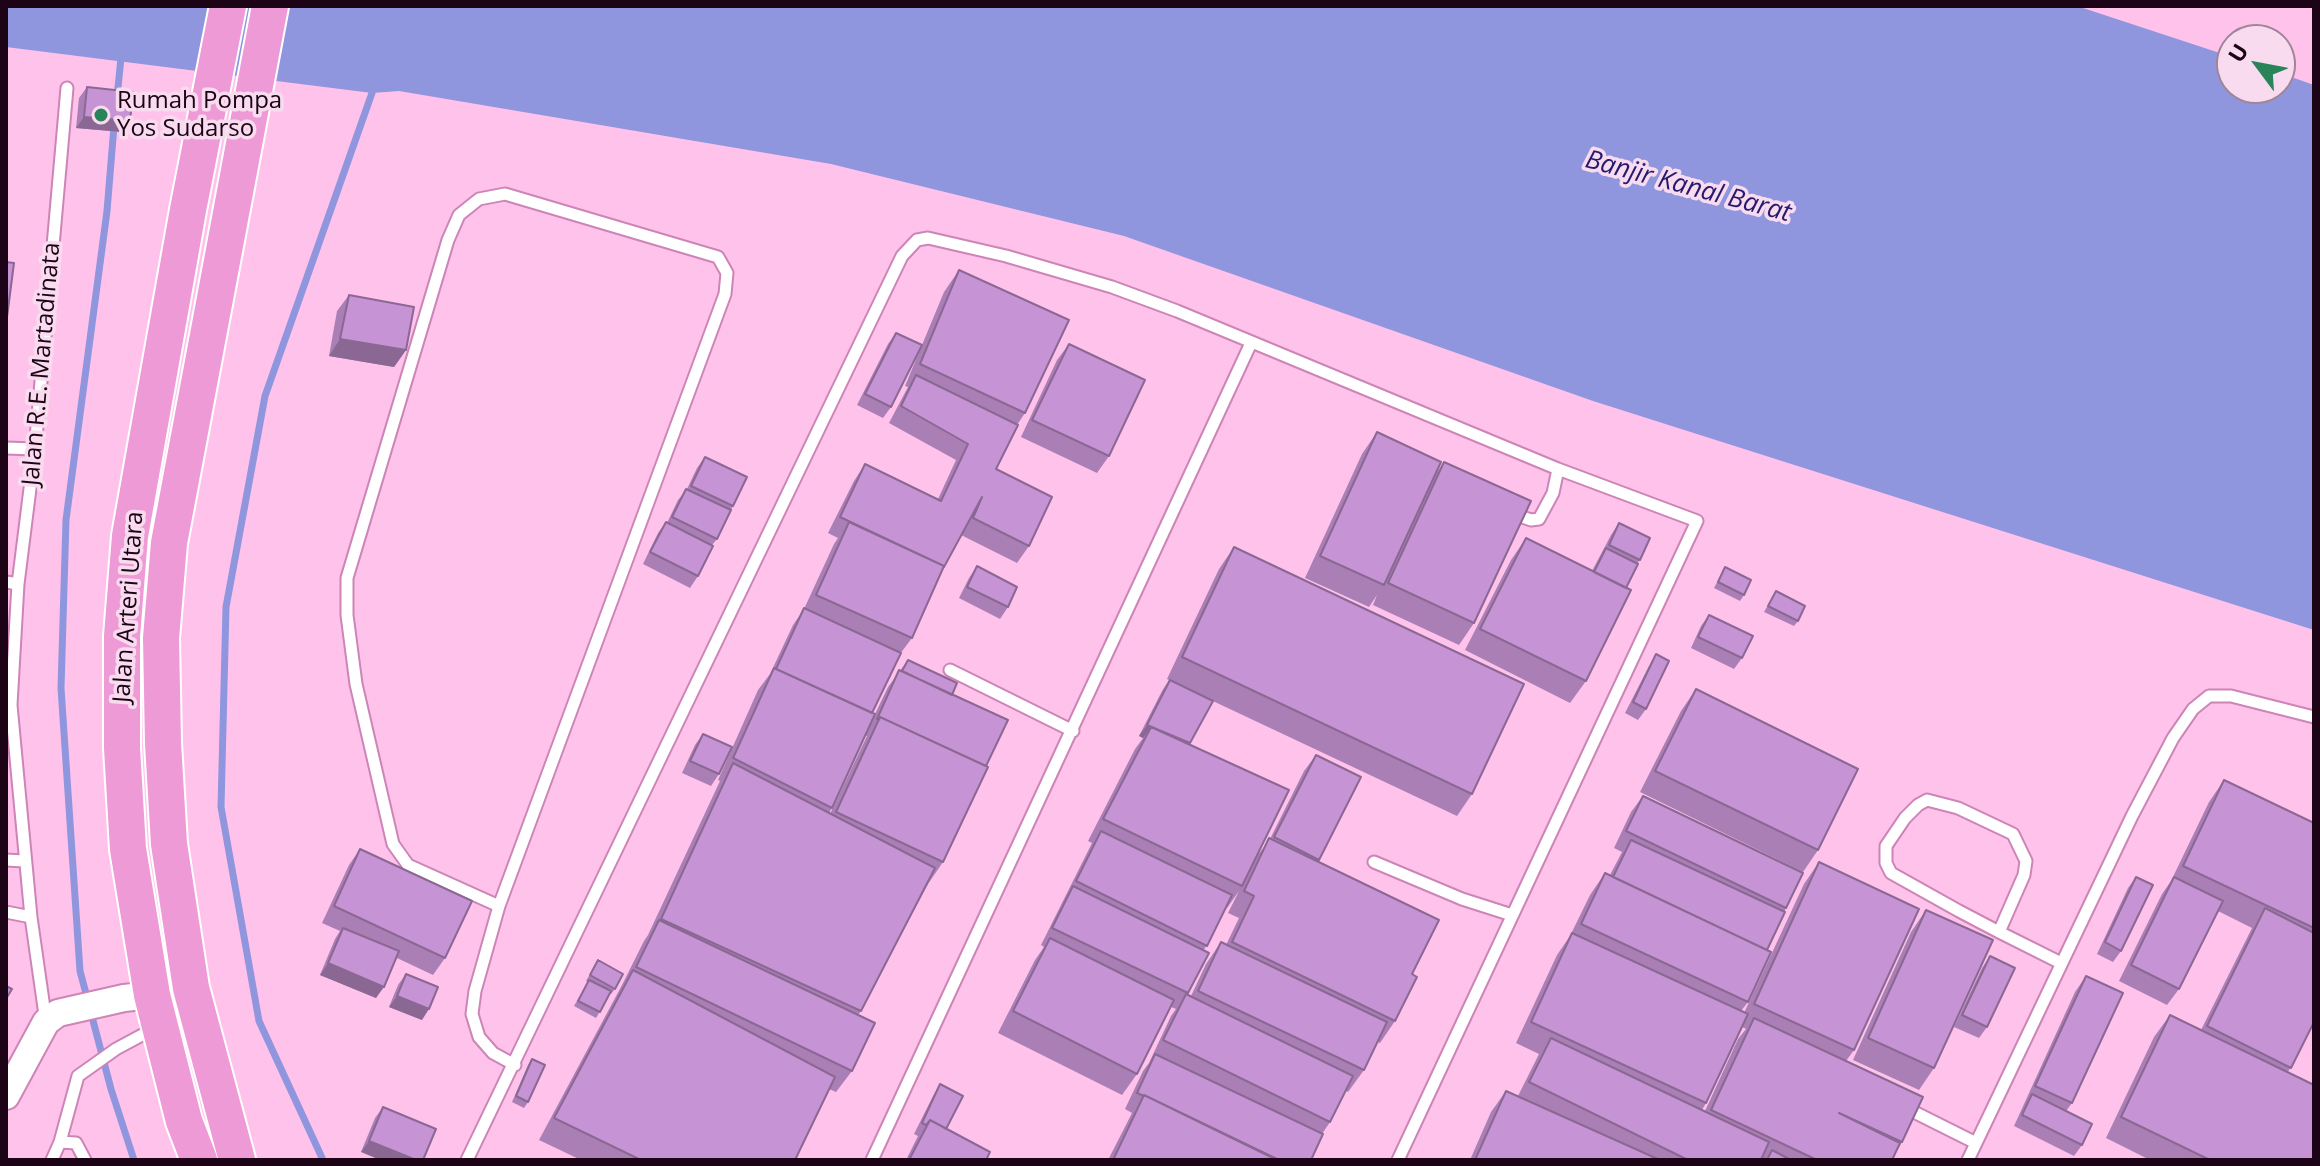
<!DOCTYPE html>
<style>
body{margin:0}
#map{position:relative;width:2320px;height:1166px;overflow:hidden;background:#ffc3eb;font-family:"Open Sans",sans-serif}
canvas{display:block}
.frame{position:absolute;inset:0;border:8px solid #1c0416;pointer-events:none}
.north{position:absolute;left:2216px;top:24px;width:80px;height:80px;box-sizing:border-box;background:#f9dbef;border:2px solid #a18598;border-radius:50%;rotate:302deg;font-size:22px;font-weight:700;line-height:32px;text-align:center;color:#1c0416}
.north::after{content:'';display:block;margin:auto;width:28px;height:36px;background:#2a845a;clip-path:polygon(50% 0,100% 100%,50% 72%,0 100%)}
</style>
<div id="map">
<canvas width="2320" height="1166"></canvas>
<div class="frame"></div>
<div class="north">U</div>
</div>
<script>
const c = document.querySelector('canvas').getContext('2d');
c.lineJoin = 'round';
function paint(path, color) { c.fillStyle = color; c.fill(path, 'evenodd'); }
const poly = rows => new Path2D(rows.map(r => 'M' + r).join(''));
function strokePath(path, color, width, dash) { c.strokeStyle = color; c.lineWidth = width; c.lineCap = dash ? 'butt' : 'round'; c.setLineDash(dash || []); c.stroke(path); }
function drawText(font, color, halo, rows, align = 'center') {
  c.font = font + ' "Open Sans",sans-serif'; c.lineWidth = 7; c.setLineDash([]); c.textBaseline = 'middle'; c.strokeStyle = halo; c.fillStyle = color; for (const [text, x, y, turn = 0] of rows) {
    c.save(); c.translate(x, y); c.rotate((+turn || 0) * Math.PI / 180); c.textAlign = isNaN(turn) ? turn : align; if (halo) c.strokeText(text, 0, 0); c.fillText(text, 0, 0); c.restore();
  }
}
paint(poly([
 [6,6,2077,6,2232,57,2232,88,2280,88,2280,73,2314,85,2314,630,1593,401,1124,236,831,164,399,91,372,93,6,47]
]), '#8f96de');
strokePath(poly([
 [117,97,121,58,119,55],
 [88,1001,80,971,61,688,66,520,107,211,114,126],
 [91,1013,111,1089,134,1160],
 [323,1160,259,1021,221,807,226,607,265,396,372,93]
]), '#8f96de', 7);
const service = poly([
 [6,448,35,449],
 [1511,513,1531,520,1539,519,1553,493,1558,469],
 [6,582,18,584],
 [950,670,1073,731],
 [6,860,24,861],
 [1374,862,1462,899,1512,915],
 [499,906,408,865,393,844,356,684,347,615,347,578,448,240,459,215,479,199,505,194,718,257,727,273,725,294,499,906,475,991,472,1014,479,1037,493,1053,515,1065],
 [6,912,31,917],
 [1999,932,2024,875,2026,861,2013,834,1958,808,1927,800,1918,805,1905,818,1886,846,1886,863,1891,873,1959,911,1999,932,2061,963],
 [46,1022,31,917,11,705,18,584,35,449,67,88],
 [1902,1106,1976,1143],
 [60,1142,78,1076,116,1049,155,1028],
 [52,1160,60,1142,76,1143,85,1160],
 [467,1160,902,256,917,240,928,238,1006,256,1112,287,1177,311,1558,469,1697,521,1398,1160],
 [872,1160,1251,343],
 [1968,1160,2132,816,2173,738,2193,709,2209,696,2231,696,2314,717]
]);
const tertiary = poly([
 [6,1096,46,1022,58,1013,124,998,152,995]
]);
const trunk = poly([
 [199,1160,184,1121,152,995,128,849,122,748,122,636,130,536,188,210,228,6],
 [237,1160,191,988,169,844,163,743,161,638,169,543,270,6]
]);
strokePath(service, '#cc85b6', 15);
strokePath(tertiary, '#cc85b6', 30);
strokePath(trunk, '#fff', 40);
strokePath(service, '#fff', 11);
strokePath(tertiary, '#fff', 26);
strokePath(trunk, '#ee9ad6', 36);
paint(poly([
 [87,87,130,121,122,132,76,128,79,98],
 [959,270,1025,413,1017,425,996,469,1029,546,1017,563,961,535,942,571,912,638,900,654,872,713,875,714,888,687,908,660,952,695,943,862,928,884,858,1016,852,1071,836,1092,829,1089,795,1160,581,1160,539,1140,622,985,644,941,648,935,720,781,718,780,758,690,770,674,793,625,804,609,834,544,838,538,828,533,854,481,865,464,938,499,956,460,889,423,908,387,905,386,944,292],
 [865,735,867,736,830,814,829,813,832,808],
 [349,295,406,350,394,367,329,356,337,311],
 [896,333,891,407,883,418,857,405,888,344],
 [1069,344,1109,456,1097,473,1021,437,1057,360],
 [1377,432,1433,478,1444,462,1474,623,1459,645,1373,605,1377,595,1369,607,1305,578,1362,454],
 [705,457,733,506,717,539,712,545,698,576,690,588,643,564,658,533,666,522,667,523,678,500,687,489,697,468],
 [1619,523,1650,538,1626,588,1586,681,1570,703,1465,650,1511,560,1526,538,1592,571,1611,535],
 [1234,547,1472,794,1457,816,1181,686,1189,744,1257,856,1270,839,1304,771,1316,755,1361,777,1318,862,1412,974,1395,1021,1380,1043,1378,1042,1364,1070,1348,1092,1346,1091,1330,1122,1322,1134,1311,1160,1108,1160,1132,1113,1125,1109,1143,1071,1149,1063,1171,1016,1176,1009,1171,1007,1137,1074,1122,1095,998,1033,1035,960,1044,947,1041,945,1092,843,1088,841,1135,749,1143,738,1139,736,1162,691,1169,680,1167,679,1219,569],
 [1239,891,1228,913,1239,918,1226,945,1221,942,1206,964,1191,996,1187,994,1209,953,1204,950,1226,908,1227,908],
 [977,566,1008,607,1000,619,959,598,969,578],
 [1725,567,1744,595,1740,601,1714,588],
 [1776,591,1798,621,1794,626,1764,612],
 [1709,615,1742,658,1734,669,1691,648,1701,626],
 [1656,654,1646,709,1638,720,1625,713,1649,666],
 [1696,689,1818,850,1803,872,1640,792,1681,711],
 [703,734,719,774,711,786,682,773,695,745],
 [2224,780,2314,823,2314,1022,2288,1072,2314,1160,2150,1160,2106,1138,2154,1037,2170,1015,2201,1030,2252,928,2218,911,2179,989,2167,1005,2119,981,2162,894,2171,881,2209,802],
 [1643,796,1786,908,1767,950,1748,1002,1741,1011,1744,1013,1804,884,1819,862,1854,1050,1846,1061,1902,1142,1892,1160,1470,1160,1491,1112,1506,1091,1518,1096,1539,1054,1516,1043,1557,955,1570,936,1590,895,1605,873,1610,875,1622,852,1614,848,1631,812],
 [1742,1027,1746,1029,1738,1039,1705,1111,1702,1110,1706,1103],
 [360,849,445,958,433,975,397,958,376,998,320,975,335,939,340,931,322,923,349,865],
 [2136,877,2121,951,2113,962,2097,954,2128,888],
 [1926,910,1934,1068,1919,1090,1853,1060,1911,932],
 [1990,956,1987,1027,1979,1038,1954,1027,1982,968],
 [598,960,615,989,611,994,610,994,596,1018,574,1006,588,982,586,981],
 [406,974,422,1020,389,1007,398,985],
 [2086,976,2072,1103,2066,1111,2082,1145,2074,1156,2014,1126,2075,992],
 [532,1059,528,1102,524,1108,512,1102,528,1065],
 [940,1084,946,1129,986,1160,906,1160,918,1136,914,1134,933,1096],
 [383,1107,436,1129,361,1152,375,1118]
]), '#aa7fb6');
paint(poly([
 [84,117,130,121,122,132,76,128],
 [340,339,406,350,394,367,329,356],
 [1147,725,1151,727,1143,738,1139,736],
 [328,963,384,987,376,998,320,975],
 [397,996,429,1009,422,1020,389,1007],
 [369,1141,416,1160,380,1160,361,1152]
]), '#8b6894');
const building = poly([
 [87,87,133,92,130,121,84,117,87,87],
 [6,262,14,263,6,325,6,262],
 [959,270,1069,320,1025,413,920,364,959,270],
 [349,295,414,307,406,350,340,339,349,295],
 [896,333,922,345,891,407,865,394,896,333],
 [1069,344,1145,380,1109,456,1032,420,1069,344],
 [916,375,1018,425,996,469,1052,497,1029,546,973,518,982,497,944,567,944,566,840,517,865,464,941,501,968,444,901,406,916,375],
 [1377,432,1441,462,1384,585,1320,556,1377,432],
 [705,457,747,477,733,506,691,486,705,457],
 [1444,462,1531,501,1474,623,1388,583,1444,462],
 [686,489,731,510,717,539,672,517,686,489],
 [666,522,713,546,698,576,650,552,666,522],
 [849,522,944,566,912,638,816,595,849,522],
 [1619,523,1650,538,1640,560,1609,545,1619,523],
 [1526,538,1631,590,1586,681,1480,629,1526,538],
 [1234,547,1524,684,1472,794,1182,657,1234,547],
 [1606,548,1638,564,1626,588,1594,572,1606,548],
 [977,566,1017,587,1008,607,967,587,977,566],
 [1725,567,1751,580,1744,595,1718,582,1725,567],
 [1776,591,1805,606,1798,621,1768,606,1776,591],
 [804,608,901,653,872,713,776,669,804,608],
 [1709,615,1753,636,1742,658,1698,637,1709,615],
 [1656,654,1669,661,1646,709,1633,702,1656,654],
 [908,660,957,683,952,695,902,671,908,660],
 [774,668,875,714,832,808,733,758,774,668],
 [899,670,1008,720,986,766,880,717,879,720,877,719,899,670],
 [1170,680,1213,701,1190,743,1147,725,1170,680],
 [1696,689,1858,769,1818,850,1655,771,1696,689],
 [880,717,988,767,943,862,836,812,880,717],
 [1151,727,1289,790,1242,886,1103,819,1151,727],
 [703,734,732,747,719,774,690,761,703,734],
 [1316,755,1361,777,1319,860,1274,837,1316,755],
 [733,763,935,868,861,1011,661,919,733,763],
 [2224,780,2314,823,2314,928,2183,866,2224,780],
 [1643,796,1803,873,1786,908,1626,831,1643,796],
 [1101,831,1232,895,1207,946,1076,881,1101,831],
 [1269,838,1439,920,1412,974,1417,977,1395,1021,1232,942,1254,896,1244,891,1269,838],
 [1631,840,1785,912,1767,950,1613,877,1631,840],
 [360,849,472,901,445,958,334,906,360,849],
 [1819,862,1919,909,1854,1050,1754,1004,1819,862],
 [1605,873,1771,952,1748,1002,1581,924,1605,873],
 [2136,877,2153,885,2121,951,2105,942,2136,877],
 [2174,877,2223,901,2179,989,2131,965,2174,877],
 [1073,886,1209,953,1188,993,1052,928,1073,886],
 [2265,908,2314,933,2314,1022,2291,1068,2207,1026,2265,908],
 [1926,910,1993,940,1934,1068,1868,1038,1926,910],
 [659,920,875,1023,852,1071,636,967,659,920],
 [343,928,399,951,384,987,328,963,343,928],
 [1572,933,1748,1014,1706,1103,1531,1022,1572,933],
 [1050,938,1174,1000,1137,1074,1013,1011,1050,938],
 [1221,942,1387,1022,1364,1070,1198,991,1221,942],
 [1990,956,2015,968,1987,1027,1962,1015,1990,956],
 [598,960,623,974,615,989,590,975,598,960],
 [633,970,835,1077,795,1160,641,1160,554,1118,633,970],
 [406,974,438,987,429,1009,397,996,406,974],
 [2086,976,2123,993,2072,1103,2035,1086,2086,976],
 [589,980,611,991,600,1012,578,1001,589,980],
 [6,986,12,989,6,999,6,986],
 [1186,994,1353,1076,1330,1122,1163,1040,1186,994],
 [2170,1015,2314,1085,2314,1160,2210,1160,2121,1117,2170,1015],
 [1754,1018,1923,1097,1902,1142,1839,1113,1900,1143,1892,1160,1817,1160,1711,1110,1754,1018],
 [1551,1038,1769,1142,1761,1160,1688,1160,1529,1082,1551,1038],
 [1155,1054,1323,1134,1311,1160,1279,1160,1144,1095,1144,1096,1137,1093,1155,1054],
 [532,1059,545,1065,528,1102,516,1096,532,1059],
 [940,1084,963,1096,946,1129,930,1120,926,1125,922,1123,940,1084],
 [1506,1091,1660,1160,1475,1160,1506,1091],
 [2032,1094,2092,1124,2082,1145,2022,1115,2032,1094],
 [1144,1095,1277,1160,1113,1160,1144,1095],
 [383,1107,436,1129,423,1160,416,1160,369,1141,383,1107],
 [930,1120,990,1152,986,1160,909,1160,930,1120],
 [1772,1150,1791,1160,1767,1160,1772,1150]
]);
paint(building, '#c694d4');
strokePath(building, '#8b6894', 2);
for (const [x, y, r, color] of [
 [101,115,8,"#2a845a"]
]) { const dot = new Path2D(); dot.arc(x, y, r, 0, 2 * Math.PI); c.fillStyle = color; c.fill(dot); strokePath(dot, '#f9dbef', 3); }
drawText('24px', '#1c0416', '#f9dbef', [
 ["Rumah Pompa",117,101],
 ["Yos Sudarso",117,129]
], 'left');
drawText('24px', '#1c0416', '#f9dbef', [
 ["Jalan R.E. Martadinata",42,364,-85],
 ["Jalan Arteri Utara",129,607,-86]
]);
drawText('italic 26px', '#241b6e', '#f9dbef', [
 ["Banjir Kanal Barat",1688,187,15]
]);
</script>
